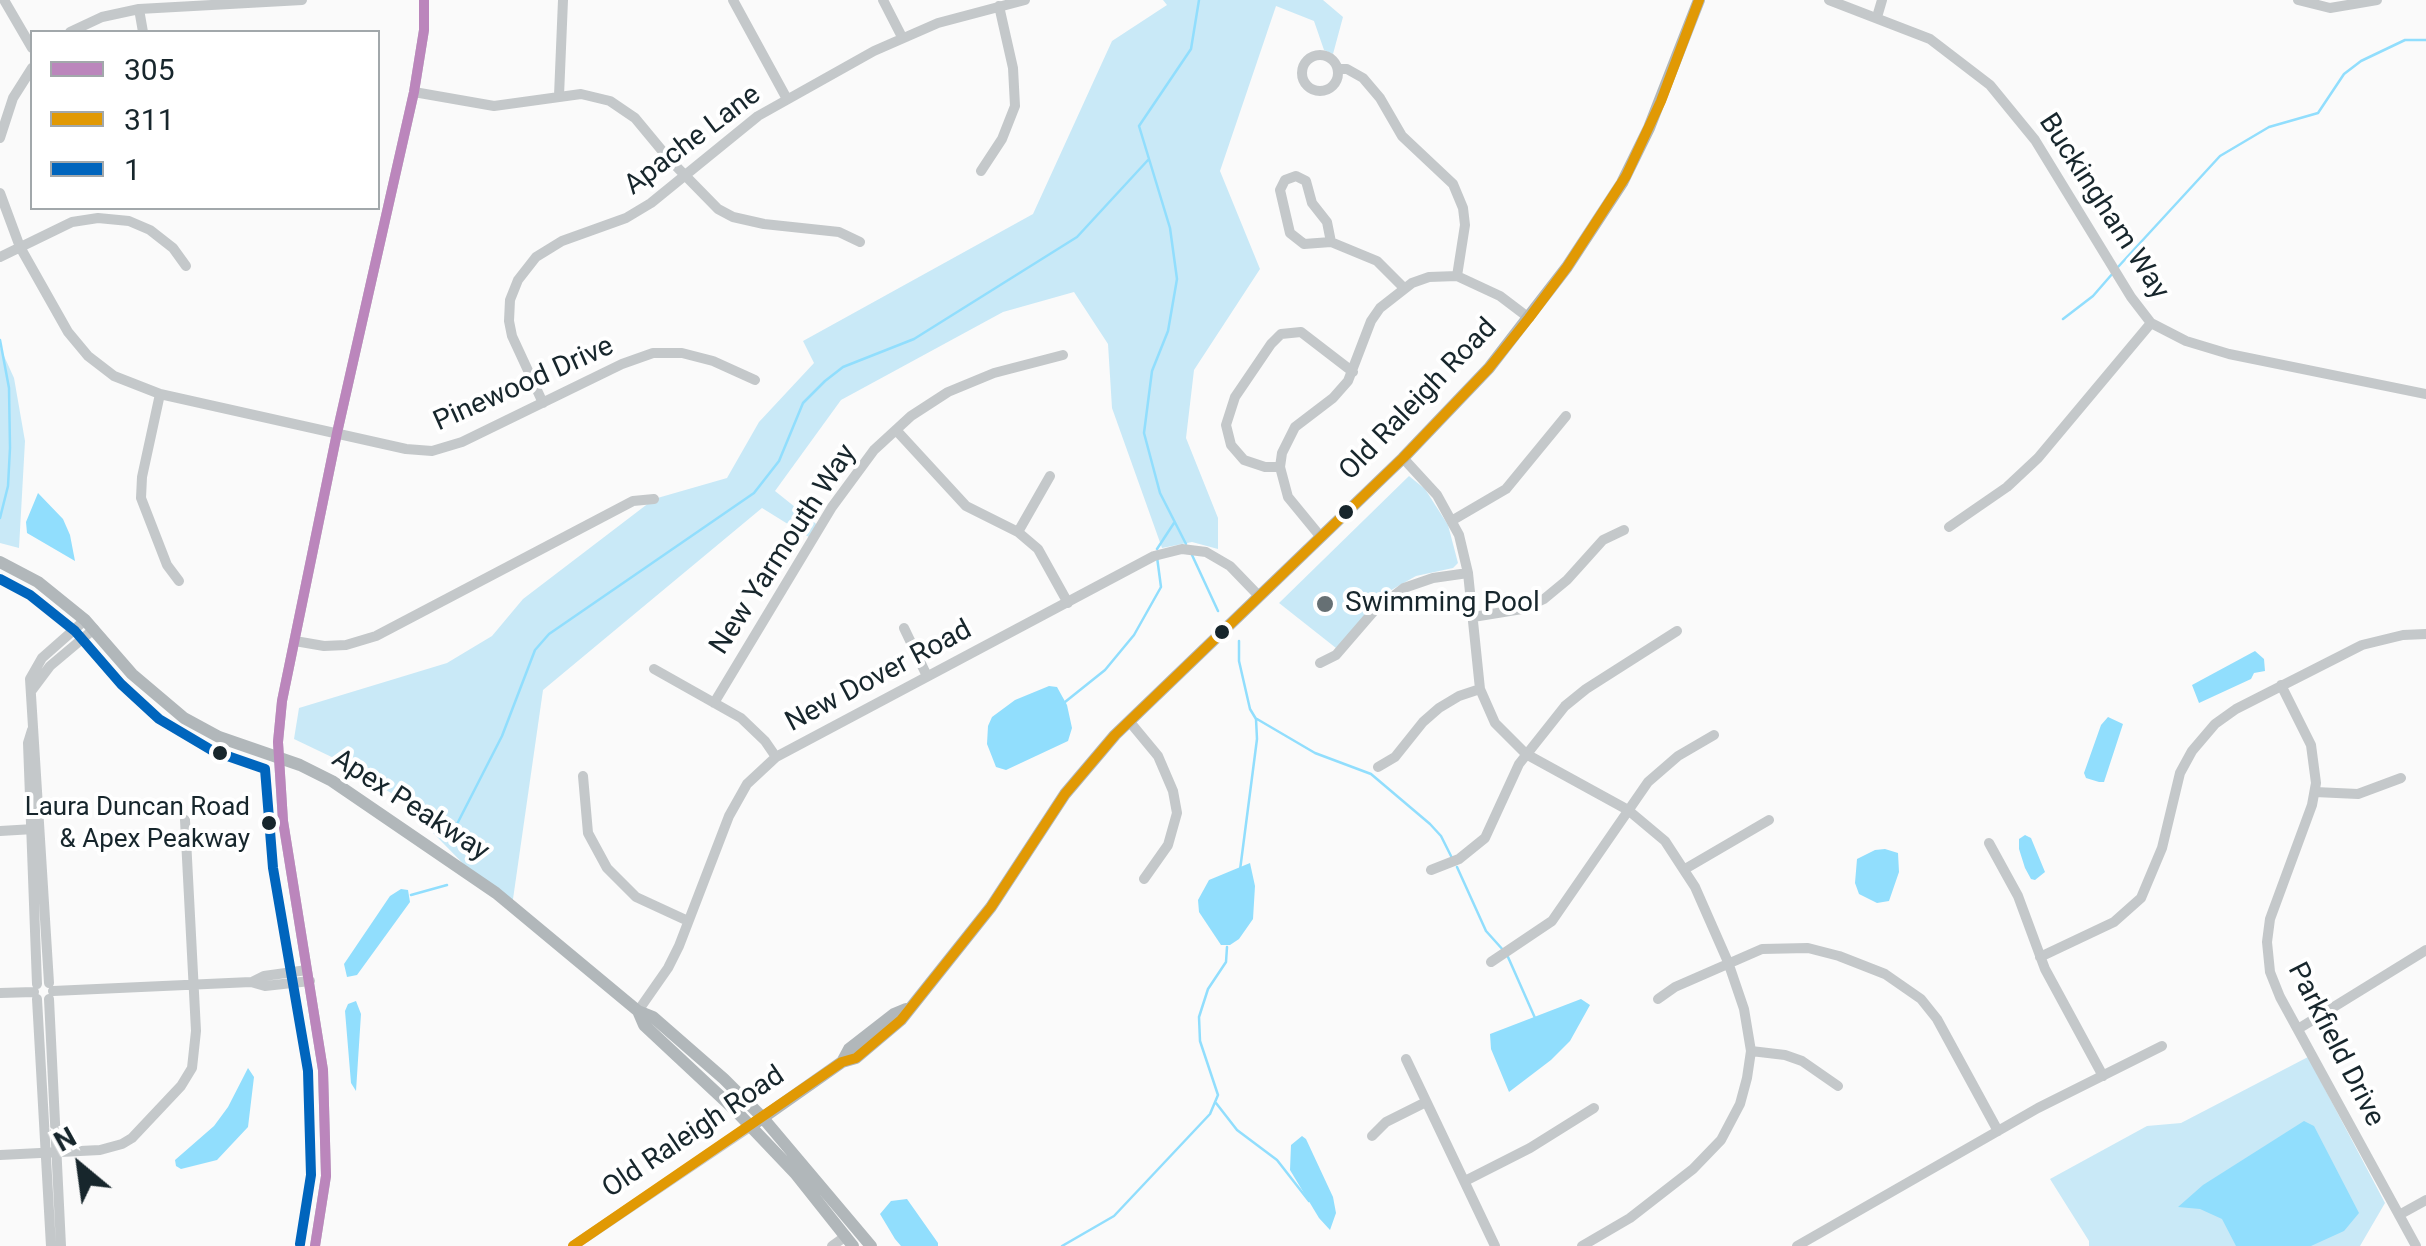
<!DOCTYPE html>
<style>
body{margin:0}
#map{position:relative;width:2426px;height:1246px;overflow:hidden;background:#fafafa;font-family:Roboto,sans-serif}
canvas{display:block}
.legend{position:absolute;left:30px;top:30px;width:350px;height:180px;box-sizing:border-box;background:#fff;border:2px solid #a2a8ab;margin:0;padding:12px 18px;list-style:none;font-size:30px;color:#17262c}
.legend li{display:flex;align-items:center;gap:20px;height:50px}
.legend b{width:50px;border:2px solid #a2a8ab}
.north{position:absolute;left:30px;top:1116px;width:100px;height:100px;-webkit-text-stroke:8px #fff;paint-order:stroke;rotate:331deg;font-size:28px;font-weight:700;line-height:40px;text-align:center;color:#17262c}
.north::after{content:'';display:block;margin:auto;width:35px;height:45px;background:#17262c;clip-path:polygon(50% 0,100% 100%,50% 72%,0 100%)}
</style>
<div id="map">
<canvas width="2426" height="1246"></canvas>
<ul class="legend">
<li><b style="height:12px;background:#bb86bc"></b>305</li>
<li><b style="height:12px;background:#e19904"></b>311</li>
<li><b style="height:12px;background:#0065bd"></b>1</li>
</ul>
<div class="north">N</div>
</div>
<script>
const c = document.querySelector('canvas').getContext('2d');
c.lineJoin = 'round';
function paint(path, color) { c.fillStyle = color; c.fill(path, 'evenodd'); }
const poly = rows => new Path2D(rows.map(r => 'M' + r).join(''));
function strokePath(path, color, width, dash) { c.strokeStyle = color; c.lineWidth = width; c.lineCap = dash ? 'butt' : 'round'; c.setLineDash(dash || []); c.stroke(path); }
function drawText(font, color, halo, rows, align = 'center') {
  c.font = font + ' Roboto,sans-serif'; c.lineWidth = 8; c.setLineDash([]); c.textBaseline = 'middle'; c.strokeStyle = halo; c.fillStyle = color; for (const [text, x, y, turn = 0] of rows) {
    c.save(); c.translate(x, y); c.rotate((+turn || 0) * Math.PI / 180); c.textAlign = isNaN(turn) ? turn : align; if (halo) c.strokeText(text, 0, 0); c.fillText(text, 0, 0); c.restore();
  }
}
paint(poly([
 [1163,0,1323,0,1343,17,1333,54,1324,50,1314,21,1276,6,1220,171,1260,269,1194,370,1186,438,1218,518,1218,549,1192,542,1162,548,1112,408,1108,344,1074,292,1003,312,841,400,775,491,820,527,812,539,762,508,543,690,512,906,484,885,399,798,340,761,294,739,299,708,447,663,492,636,523,599,654,499,727,478,759,422,814,363,803,341,1033,214,1112,41,1167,5],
 [0,347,14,378,25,441,19,548,0,543],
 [1409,476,1425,489,1448,525,1458,563,1453,568,1416,576,1386,593,1336,648,1279,603],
 [2308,1057,2385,1203,2360,1246,2089,1246,2089,1241,2050,1179,2147,1126,2181,1123]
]), '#c9e9f7');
paint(poly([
 [38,493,63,519,70,535,75,561,27,533,26,522],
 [2255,651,2264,659,2265,671,2254,673,2251,679,2199,703,2192,685],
 [1049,686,1057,687,1067,705,1072,728,1068,741,1006,770,996,767,987,744,988,726,992,717,1015,700],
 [2108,717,2123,724,2104,782,2099,782,2086,778,2084,773,2101,725],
 [2025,835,2031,838,2045,872,2035,880,2031,879,2025,868,2019,849,2019,839],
 [1885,849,1898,853,1899,872,1889,901,1877,903,1859,894,1855,883,1857,859,1875,850],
 [1250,863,1255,886,1253,919,1239,939,1230,945,1221,945,1199,912,1198,900,1209,880],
 [401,889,408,890,410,902,357,975,347,977,344,964,390,896],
 [1581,999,1590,1005,1570,1041,1551,1060,1509,1092,1491,1049,1490,1034],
 [356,1001,361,1014,356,1091,351,1083,345,1011,348,1004],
 [248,1068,254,1077,248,1127,217,1160,181,1169,176,1166,175,1160,214,1126,228,1107],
 [2304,1121,2314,1126,2359,1213,2344,1231,2311,1246,2236,1246,2222,1219,2200,1209,2178,1207,2203,1185],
 [1302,1136,1306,1139,1333,1197,1336,1213,1330,1230,1319,1218,1290,1170,1291,1145],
 [907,1199,938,1243,938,1246,901,1246,895,1239,880,1214,891,1201]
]), '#91defd');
strokePath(poly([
 [2118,267,2220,156,2269,127,2318,113,2344,74,2361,61,2405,40,2426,40],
 [2063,319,2093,296,2113,273],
 [0,340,9,388,10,448,8,486,0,518],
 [1186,544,1160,493,1144,433,1152,371,1168,331,1177,279,1170,228,1139,126,1191,49,1199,0],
 [1157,549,1174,523],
 [1192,555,1218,611],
 [1239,641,1239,661,1250,709,1256,719,1257,739,1240,870],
 [1065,702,1105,670,1134,635,1161,587,1157,557],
 [1257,719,1315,753,1371,774,1430,824,1441,836,1453,860],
 [455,828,502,736,535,650,549,634,754,493,779,461,803,403,825,381,843,367,914,339,1077,237,1148,160],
 [1457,867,1486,931,1504,951],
 [411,895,447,885],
 [1508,957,1535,1018],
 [1216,1103,1237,1130,1277,1160,1309,1201],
 [1062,1246,1114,1216,1210,1114,1218,1095,1200,1041,1199,1017,1208,989,1226,962,1227,947]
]), '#91defd', 2.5);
strokePath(poly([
 [4,0,32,48],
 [733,0,787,99],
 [883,0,902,37],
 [1829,0,1930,39,1990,85,2035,140,2131,297,2151,323,2186,341,2229,354,2426,394],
 [2298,0,2330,8,2377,0],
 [139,9,143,32],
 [1877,17,1882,0],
 [70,32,102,17,139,9,302,0],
 '1302 73a18 18 0 1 1 36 0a18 18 0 1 1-36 0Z',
 [1338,69,1347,69,1363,78,1380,98,1402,136,1453,184,1463,208,1465,225,1457,276],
 [414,92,494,106,581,94,610,101,635,118,669,159,718,209,733,217,764,224,839,232,860,242],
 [559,96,563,0],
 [0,138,13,98,32,68],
 [981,171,1002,139,1015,106,1013,68,999,6],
 [0,193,20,247,68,332,88,356,114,376,160,394,406,449,432,451,462,442,622,364,653,353,682,353,713,361,755,380],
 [1331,242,1304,244,1290,233,1280,190,1285,180,1296,176,1306,181,1312,203,1327,222,1331,242,1377,261,1403,287],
 [0,257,72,222,98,218,129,221,150,230,173,248,186,266],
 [160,394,142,477,141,498,167,565,179,581],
 [543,403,512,336,509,321,510,300,518,280,536,257,562,241,626,218,651,203,758,116,874,51,938,23,1025,0],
 [896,430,966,506,1018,532,1038,549,1068,603],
 [1403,458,1437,495,1459,535,1468,573,1480,689,1495,723,1526,754,1628,810,1665,841,1695,887,1728,962,1744,1009,1751,1051,1747,1078,1740,1104,1721,1140,1693,1169,1630,1218,1582,1246],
 [1280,467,1265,467,1244,460,1231,445,1226,425,1235,397,1271,344,1281,334,1301,332,1353,372],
 [1453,520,1506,489,1566,416],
 [1949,527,2007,487,2038,458,2151,323],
 [1018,532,1050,476],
 [1320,536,1288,497,1280,467,1282,453,1295,427,1333,398,1348,381,1371,321,1380,308,1412,283,1429,277,1457,276,1500,296,1529,318],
 [1473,617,1522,609,1544,599,1567,580,1603,540,1624,530],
 [904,628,927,676],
 [295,641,324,646,346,645,376,636,633,501,654,499],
 [1320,663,1336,655,1374,611,1404,588,1433,578,1468,573],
 [654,669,741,718,765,741,776,757],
 [2281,685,2311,745,2316,783,2312,805,2270,919,2267,942,2270,972,2280,997,2416,1246],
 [32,690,50,666,94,629],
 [714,703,832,507,874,450,911,416,948,392,994,373,1063,355],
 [1129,721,1158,756,1173,791,1177,813,1168,845,1144,879],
 [32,730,28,743,37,984],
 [1378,767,1395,757,1423,722,1439,708,1459,696,1480,689],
 [583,776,588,833,607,868,636,897,688,921],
 [2315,792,2358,794,2401,778],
 [0,831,34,829],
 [1989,843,2018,896,2045,969,2103,1076],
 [1685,869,1769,820],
 [1431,870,1459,859,1485,838,1519,764,1565,706,1586,689,1677,631],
 [2040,957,2114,922,2141,898,2162,848,2180,773,2192,751,2215,724,2236,709,2362,645,2403,635,2426,634],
 [1491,962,1552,921,1648,782,1678,756,1714,735],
 [252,982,264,976,307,970],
 [49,983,30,679,42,658,85,620],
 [53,991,251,982,265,986,310,981],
 [0,993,34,992],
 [37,999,51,1246],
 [49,999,61,1246],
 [1658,999,1675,987,1762,949,1808,948,1839,956,1885,974,1921,999,1937,1019,1998,1131],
 [638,1011,668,968,679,946,729,816,747,784,776,757,1154,556,1182,549,1206,552,1230,566,1258,595],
 [2298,1029,2426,950],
 [1751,1051,1785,1055,1802,1061,1838,1086],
 [1406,1059,1495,1246],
 [1372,1136,1386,1122,1426,1102],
 [0,1155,100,1150,122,1144,132,1138,181,1086,192,1068,196,1031,185,820],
 [1465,1181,1530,1148,1594,1108],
 [2399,1215,2426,1200],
 [315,1246,326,1176,323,1070,283,821,278,742,282,701,337,433,414,92,424,30,424,0],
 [573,1246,751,1126],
 [832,1246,846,1236],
 [1797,1246,2038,1108,2162,1046]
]), '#c4c8ca', 10);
strokePath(poly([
 [0,562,38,582,85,620,132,674,184,718,219,737,300,765,332,781,496,893,638,1011,653,1017,724,1079,763,1118,871,1246],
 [638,1011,644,1025,736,1111,795,1173,853,1246],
 [842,1062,849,1049,894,1014,906,1009],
 [751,1126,842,1062,856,1058,901,1020,991,907,1065,794,1115,735,1403,458,1489,368,1567,267,1622,183,1649,128,1699,0]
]), '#b1b7ba', 12);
strokePath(poly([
 [315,1246,326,1176,323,1070,283,821,278,742,282,701,337,433,414,92,424,30,424,0]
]), '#bb86bc', 10);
strokePath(poly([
 [573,1246,842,1062,856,1058,901,1020,991,907,1065,794,1115,735,1403,458,1489,368,1529,318,1567,267,1626,176,1661,101,1699,0]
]), '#e19904', 10);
strokePath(poly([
 [0,579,30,595,75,631,121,684,159,719,213,751,265,769,273,868,308,1071,311,1175,300,1244]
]), '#0065bd', 10);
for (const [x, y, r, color] of [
 [1346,512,9,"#17262c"],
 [1325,604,10,"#667074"],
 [1222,632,9,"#17262c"],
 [220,753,9,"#17262c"],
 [269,823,9,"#17262c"]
]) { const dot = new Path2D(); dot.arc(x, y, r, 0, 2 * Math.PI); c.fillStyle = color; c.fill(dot); strokePath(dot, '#fff', 4); }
drawText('26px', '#17262c', '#fff', [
 ["Laura Duncan Road",250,808],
 ["& Apex Peakway",250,840]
], 'right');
drawText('28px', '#17262c', '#fff', [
 ["Apache Lane",693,141,-37],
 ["Buckingham Way",2103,207,57],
 ["Pinewood Drive",524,385,-24],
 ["Old Raleigh Road",1419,400,-46],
 ["New Yarmouth Way",784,550,-57],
 ["New Dover Road",879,677,-28],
 ["Apex Peakway",410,806,33],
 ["Parkfield Drive",2335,1045,63],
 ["Old Raleigh Road",694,1133,-34]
]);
drawText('28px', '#17262c', '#fff', [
 ["Swimming Pool",1345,604]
], 'left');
</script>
